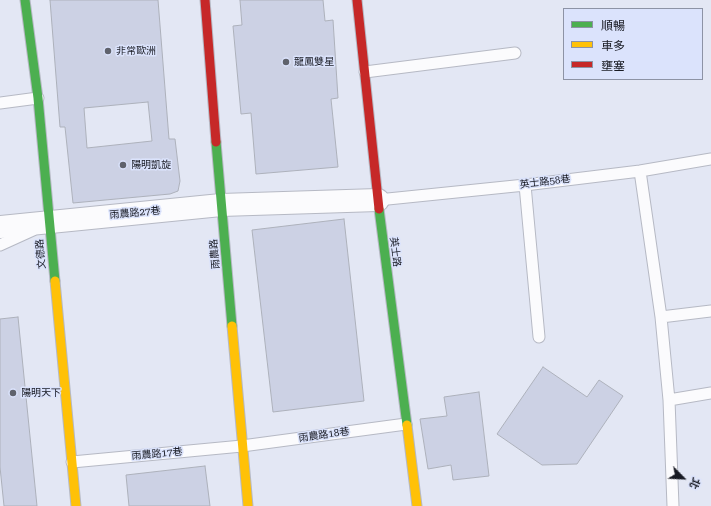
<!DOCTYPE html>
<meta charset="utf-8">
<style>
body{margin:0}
#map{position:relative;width:711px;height:506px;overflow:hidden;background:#e3e7f4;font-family:"Roboto Serif","Noto Sans TC",serif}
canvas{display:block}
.legend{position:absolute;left:563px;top:8px;width:140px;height:72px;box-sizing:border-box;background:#dbe3fc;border:1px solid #8d93a5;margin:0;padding:5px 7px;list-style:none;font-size:12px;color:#181a23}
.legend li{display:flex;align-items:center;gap:8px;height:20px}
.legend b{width:20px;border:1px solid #8d93a5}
.north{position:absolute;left:663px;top:458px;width:40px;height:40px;-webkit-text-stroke:3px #dbe3fc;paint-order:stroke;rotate:114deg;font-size:11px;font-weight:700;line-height:16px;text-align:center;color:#181a23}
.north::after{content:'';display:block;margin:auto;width:14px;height:18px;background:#181a23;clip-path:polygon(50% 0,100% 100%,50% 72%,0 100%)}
</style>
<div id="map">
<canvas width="711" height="506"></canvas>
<ul class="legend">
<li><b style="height:5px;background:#4caf50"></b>順暢</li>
<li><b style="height:5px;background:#ffc107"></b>車多</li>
<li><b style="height:5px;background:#c62828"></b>壅塞</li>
</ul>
<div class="north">北</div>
</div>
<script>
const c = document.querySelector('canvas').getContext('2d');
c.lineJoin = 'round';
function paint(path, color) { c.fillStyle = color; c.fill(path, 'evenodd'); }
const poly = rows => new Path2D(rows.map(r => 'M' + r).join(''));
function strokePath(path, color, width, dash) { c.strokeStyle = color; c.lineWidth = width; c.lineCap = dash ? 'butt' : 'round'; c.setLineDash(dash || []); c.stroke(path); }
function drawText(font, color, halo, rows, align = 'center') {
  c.font = font + ' "Roboto Serif","Noto Sans TC",serif'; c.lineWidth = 3; c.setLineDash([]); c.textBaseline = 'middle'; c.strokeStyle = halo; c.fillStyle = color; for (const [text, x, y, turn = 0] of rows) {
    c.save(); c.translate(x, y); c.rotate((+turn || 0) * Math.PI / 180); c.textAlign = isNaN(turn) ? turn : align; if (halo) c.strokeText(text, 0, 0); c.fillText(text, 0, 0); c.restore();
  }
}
const building = poly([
 [50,0,158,0,169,139,175,139,180,181,178,191,170,194,73,203,65,127,60,127,50,0],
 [148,102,152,141,87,148,84,108,148,102],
 [240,0,323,0,325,21,333,20,338,98,331,99,338,167,256,174,251,113,241,114,233,26,242,25,240,0],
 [344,219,364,401,273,412,252,230,344,219],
 [18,317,37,506,4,506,0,467,0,319,18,317],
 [543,367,587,397,599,380,623,396,577,464,542,465,497,434,543,367],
 [479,392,489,476,453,480,451,465,428,469,420,419,447,416,444,397,479,392],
 [205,466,210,506,129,506,126,475,205,466]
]);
paint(building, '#ccd1e4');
strokePath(building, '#adb1bb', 1);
const lane = poly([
 [365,72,515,53],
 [0,103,38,98],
 [640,171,661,317,669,400,673,506],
 [525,185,539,337],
 [378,200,525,185,640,171,711,159],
 [0,245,33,230],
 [661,317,711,311],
 [669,400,711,393],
 [72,462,242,446,406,424]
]);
const street = poly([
 [0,227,221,205,378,200]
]);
const fast = poly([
 [25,0,38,98,55,281],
 [216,142,232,326],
 [379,209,407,425]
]);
const slow = poly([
 [55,281,76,506],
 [232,326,248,506],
 [407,425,417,506]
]);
const jam = poly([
 [205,0,216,142],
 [357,0,379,209]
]);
strokePath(lane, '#b6b9c4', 13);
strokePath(street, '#b6b9c4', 24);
strokePath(fast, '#b6b9c4', 11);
strokePath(slow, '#b6b9c4', 11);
strokePath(jam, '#b6b9c4', 11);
strokePath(lane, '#fbfbfd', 11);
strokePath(street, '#fbfbfd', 22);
strokePath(fast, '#4caf50', 9);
strokePath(slow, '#ffc107', 9);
strokePath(jam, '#c62828', 9);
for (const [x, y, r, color] of [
 [108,51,4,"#5f626c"],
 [286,62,4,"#5f626c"],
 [123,165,4,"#5f626c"],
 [13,393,4,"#5f626c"]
]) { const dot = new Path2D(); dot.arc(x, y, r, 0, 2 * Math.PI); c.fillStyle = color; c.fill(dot); strokePath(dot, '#dbe3fc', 1.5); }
drawText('10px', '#181a23', '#dbe3fc', [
 ["非常歐洲",116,51],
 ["龍鳳雙星",294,62],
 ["陽明凱旋",131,165],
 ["陽明天下",21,393]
], 'left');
drawText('10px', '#181a23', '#dbe3fc', [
 ["英士路58巷",545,182,-7],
 ["雨農路27巷",135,213,-5],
 ["英士路",395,252,83],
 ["文德路",41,254,-95],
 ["雨農路",215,254,-95],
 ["雨農路18巷",324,435,-8],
 ["雨農路17巷",157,454,-5]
]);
</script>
